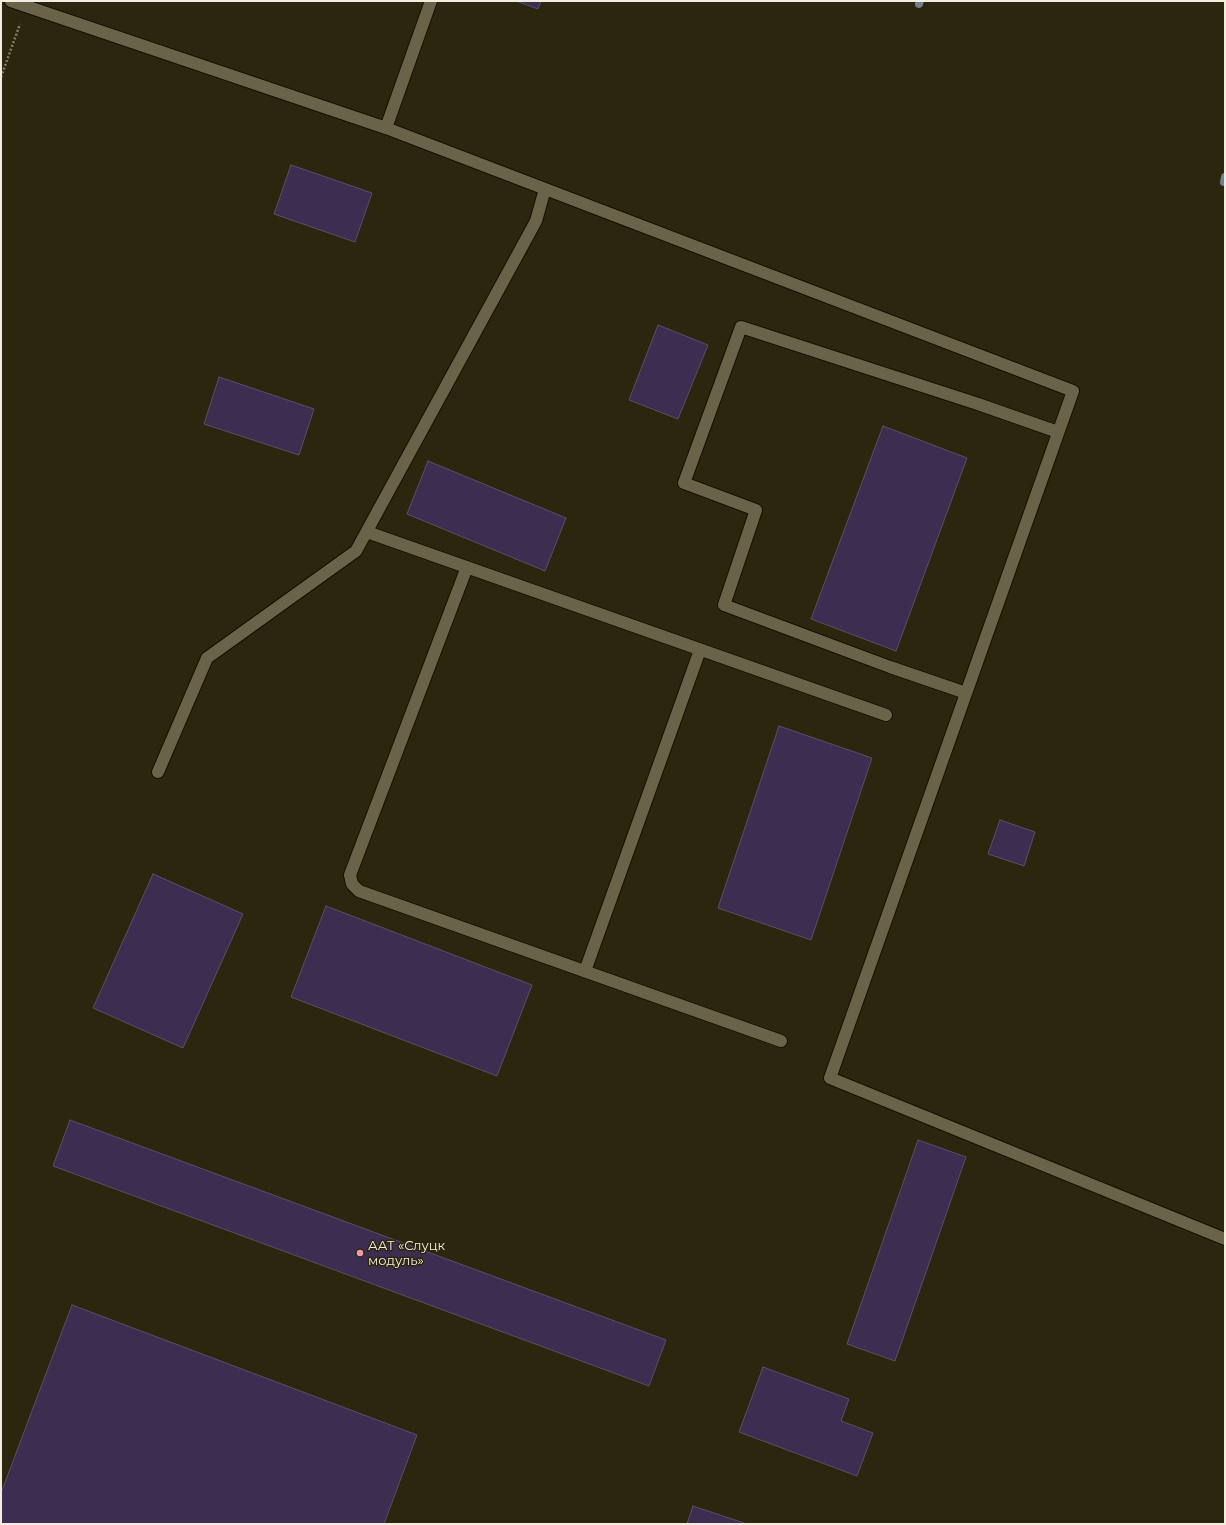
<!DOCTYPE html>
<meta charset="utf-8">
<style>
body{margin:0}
#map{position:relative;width:1226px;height:1525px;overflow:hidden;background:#2d260e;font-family:Montserrat,sans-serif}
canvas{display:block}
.frame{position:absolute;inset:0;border:2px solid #f2eedf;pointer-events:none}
</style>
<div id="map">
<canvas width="1226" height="1525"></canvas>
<div class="frame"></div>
</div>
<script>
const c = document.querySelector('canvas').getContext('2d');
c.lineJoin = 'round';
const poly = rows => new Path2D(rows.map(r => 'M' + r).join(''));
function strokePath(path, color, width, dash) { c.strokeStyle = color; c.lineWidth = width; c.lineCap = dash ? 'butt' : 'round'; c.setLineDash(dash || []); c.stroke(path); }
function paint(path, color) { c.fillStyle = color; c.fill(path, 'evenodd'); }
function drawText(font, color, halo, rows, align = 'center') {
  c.font = font + ' Montserrat,sans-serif'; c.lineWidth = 3; c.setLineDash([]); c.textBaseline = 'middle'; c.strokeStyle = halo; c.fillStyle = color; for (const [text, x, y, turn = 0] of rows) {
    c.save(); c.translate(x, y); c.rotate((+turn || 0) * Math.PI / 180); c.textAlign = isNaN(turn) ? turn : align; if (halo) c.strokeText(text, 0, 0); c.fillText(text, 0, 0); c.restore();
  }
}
strokePath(poly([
 [919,4,920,1],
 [1224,182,1225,177]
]), '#717e93', 8);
const building = poly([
 [516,1,541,1,538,9,516,1],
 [291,165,372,193,355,242,274,214,291,165],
 [658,325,708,345,678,419,629,400,658,325],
 [219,377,314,409,299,455,204,424,219,377],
 [883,426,967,458,896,651,811,619,883,426],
 [428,461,566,518,545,571,407,514,428,461],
 [779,726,872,758,811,940,718,908,779,726],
 [1000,820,1035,832,1024,866,988,854,1000,820],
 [153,874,243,914,183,1048,93,1008,153,874],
 [326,906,532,985,497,1076,291,997,326,906],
 [70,1120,666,1340,649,1386,53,1166,70,1120],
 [918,1140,966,1157,895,1361,847,1344,918,1140],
 [72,1305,417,1435,384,1524,1,1524,1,1493,72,1305],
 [763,1367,849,1399,841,1421,873,1433,857,1476,739,1432,763,1367],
 [693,1506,747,1524,687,1524,693,1506]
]);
paint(building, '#3c2d51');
strokePath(building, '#595068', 1);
const minor = poly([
 [11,1,386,128,1073,391,830,1078,1225,1239],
 [386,128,431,1],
 [367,532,886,715],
 [467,567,350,875,352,884,359,891,781,1041],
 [966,693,890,667,724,605,756,510,684,483,741,327,978,404,1058,432],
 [158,772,207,658,356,551,536,221,545,189],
 [585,971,700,650]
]);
strokePath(minor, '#150f00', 14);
strokePath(poly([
 [1,77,20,24]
]), '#837d69', 2.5, [2, 2]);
strokePath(minor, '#6a6349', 12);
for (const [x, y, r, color] of [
 [360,1253,4,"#f29aaf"]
]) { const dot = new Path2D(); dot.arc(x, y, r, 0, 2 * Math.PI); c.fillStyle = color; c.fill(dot); strokePath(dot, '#2d260e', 1.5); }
drawText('13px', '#f2eedf', '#2d260e', [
 ["ААТ «Слуцк",368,1246],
 ["модуль»",368,1261]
], 'left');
</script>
